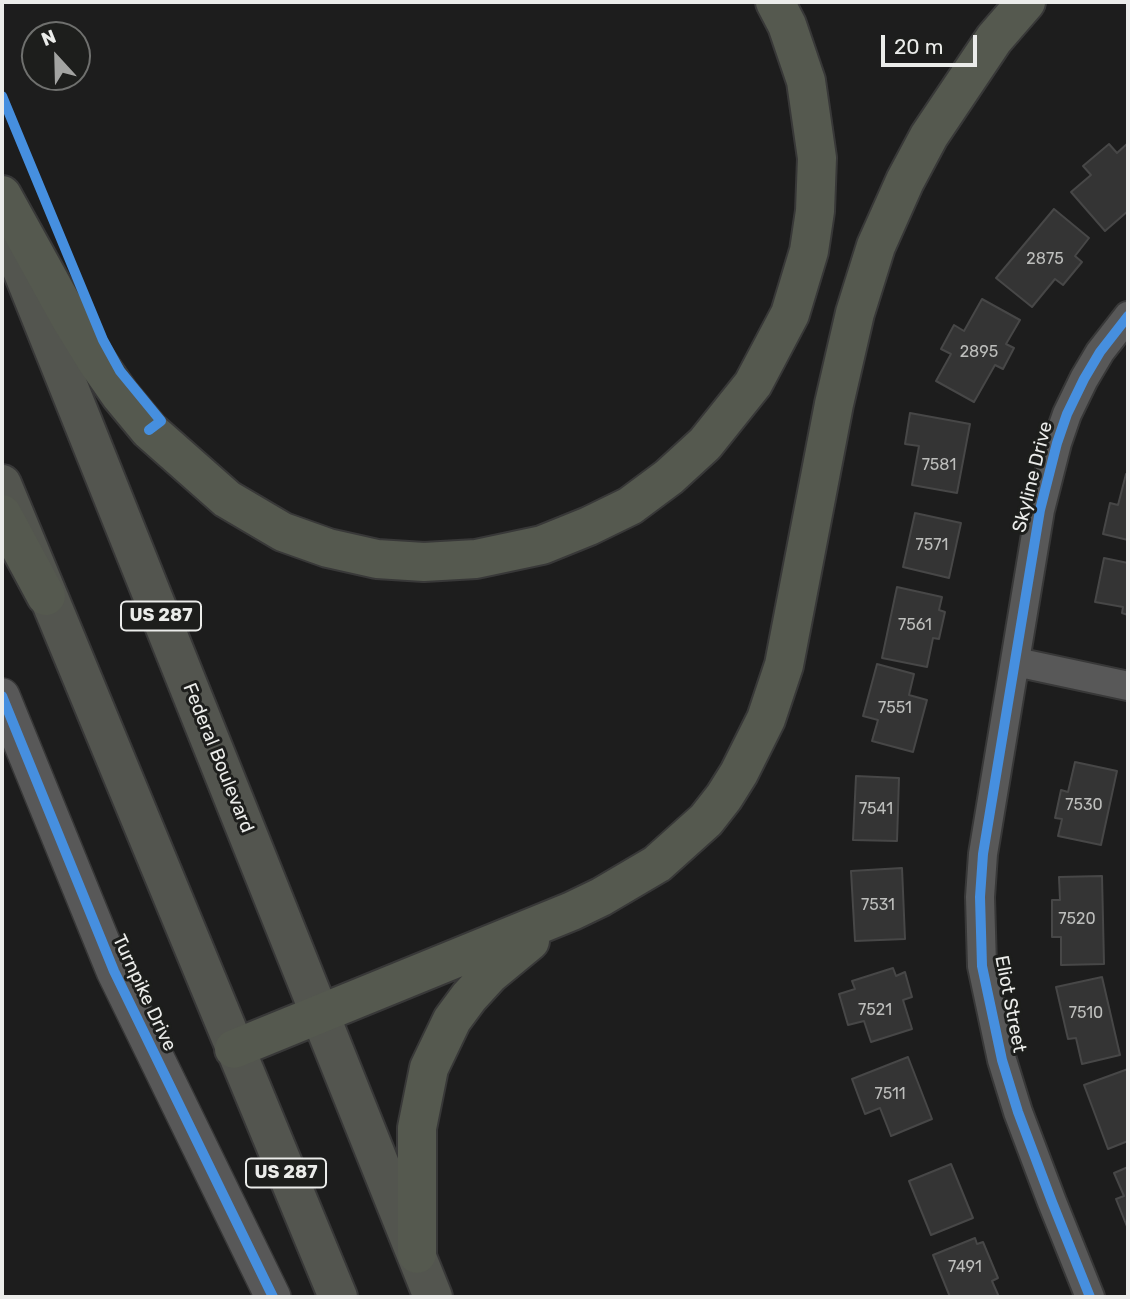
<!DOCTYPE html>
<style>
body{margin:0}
#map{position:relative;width:1130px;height:1299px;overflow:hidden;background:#1d1d1d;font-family:Rubik,sans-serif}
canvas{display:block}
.frame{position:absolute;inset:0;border:4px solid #ebecea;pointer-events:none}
.north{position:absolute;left:21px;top:21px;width:70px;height:70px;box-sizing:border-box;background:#1d1e1c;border:2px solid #6f706e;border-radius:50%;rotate:338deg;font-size:19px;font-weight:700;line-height:28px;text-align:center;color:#ebecea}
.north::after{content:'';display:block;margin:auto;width:24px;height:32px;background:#a3a4a2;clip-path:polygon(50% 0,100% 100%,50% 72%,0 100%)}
.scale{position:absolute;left:881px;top:35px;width:96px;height:32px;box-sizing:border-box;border:4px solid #ebecea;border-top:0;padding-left:9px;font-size:21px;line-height:24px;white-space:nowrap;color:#ebecea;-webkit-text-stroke:5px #1d1e1c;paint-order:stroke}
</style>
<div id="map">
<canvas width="1130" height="1299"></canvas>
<div class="frame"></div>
<div class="north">N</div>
<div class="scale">20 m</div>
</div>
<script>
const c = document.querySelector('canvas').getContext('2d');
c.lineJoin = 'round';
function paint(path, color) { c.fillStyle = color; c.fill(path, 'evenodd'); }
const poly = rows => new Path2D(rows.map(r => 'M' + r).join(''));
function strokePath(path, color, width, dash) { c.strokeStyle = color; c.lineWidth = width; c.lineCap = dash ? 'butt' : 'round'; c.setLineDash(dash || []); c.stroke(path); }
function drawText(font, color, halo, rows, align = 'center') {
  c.font = font + ' Rubik,sans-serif'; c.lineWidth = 6; c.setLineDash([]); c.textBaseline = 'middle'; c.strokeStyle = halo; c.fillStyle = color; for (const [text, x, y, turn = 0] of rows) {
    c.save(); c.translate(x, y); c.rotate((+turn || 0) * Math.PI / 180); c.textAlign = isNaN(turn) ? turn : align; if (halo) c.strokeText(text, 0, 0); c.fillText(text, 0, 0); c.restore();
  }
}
const building = poly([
 [1128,143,1128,211,1105,231,1071,192,1091,175,1083,166,1109,144,1117,153,1128,143],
 [1054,209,1089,238,1075,256,1082,262,1063,285,1055,279,1032,307,996,278,1054,209],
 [982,299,1020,320,1006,344,1014,348,1003,369,995,365,974,402,936,381,951,354,941,349,954,325,964,331,982,299],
 [910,413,970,424,957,493,912,485,919,446,905,444,910,413],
 [1126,474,1128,474,1128,540,1103,534,1110,503,1118,505,1126,474],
 [915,513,961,523,949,578,903,567,915,513],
 [1104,558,1128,563,1128,615,1122,613,1123,607,1095,602,1104,558],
 [897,587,942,597,939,610,945,612,939,639,933,638,927,667,882,658,897,587],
 [877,664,914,674,909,695,927,700,913,752,872,741,878,720,863,716,877,664],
 [1075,762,1117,771,1101,845,1058,836,1062,819,1055,818,1061,790,1068,792,1075,762],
 [856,776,899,778,897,841,853,840,856,776],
 [902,868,905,939,855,941,851,871,902,868],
 [1102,876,1104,964,1061,965,1061,937,1052,937,1052,900,1060,900,1059,877,1102,876],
 [893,968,896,976,905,972,912,997,903,1000,912,1029,871,1042,864,1021,848,1025,839,994,855,989,852,981,893,968],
 [1102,977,1120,1055,1082,1064,1076,1038,1068,1039,1056,987,1102,977],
 [908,1057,932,1119,891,1136,880,1108,865,1114,852,1079,908,1057],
 [1128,1069,1128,1141,1108,1149,1084,1085,1128,1069],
 [951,1164,973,1218,931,1235,909,1181,951,1164],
 [1128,1167,1128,1229,1116,1199,1124,1196,1114,1173,1128,1167],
 [975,1238,977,1244,983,1242,998,1278,992,1281,999,1297,950,1297,933,1255,975,1238]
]);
paint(building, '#343434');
strokePath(building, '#474747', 2);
const minor = poly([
 [1016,662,1128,686],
 [1090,1297,1052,1202,1018,1112,1002,1060,982,966,980,897,983,854,1040,510,1057,443,1067,414,1084,379,1100,352,1128,316]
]);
const tertiary = poly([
 [2,696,114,971,273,1297]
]);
const primary = poly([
 [6,230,433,1297],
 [2,484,338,1297]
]);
const motorway = poly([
 [2,195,70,318,97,362,120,395,149,430,227,499,283,532,328,548,377,559,424,562,476,559,542,545,589,526,630,506,669,477,705,444,753,384,790,314,809,251,815,211,817,158,806,81,787,25,775,2],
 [2,514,46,596],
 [234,1049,572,911,601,897,657,864,706,820,724,797,739,773,766,719,784,665,834,404,855,313,876,246,905,181,929,136,994,39,1026,2],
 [417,1254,417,1128,429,1068,452,1020,469,997,490,974,530,941]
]);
strokePath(minor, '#383838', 32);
strokePath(tertiary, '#383838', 38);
strokePath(primary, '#383838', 42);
strokePath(motorway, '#383838', 42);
strokePath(minor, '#585858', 28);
strokePath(tertiary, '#585858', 35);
strokePath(primary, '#53554f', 38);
strokePath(motorway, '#55594f', 38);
strokePath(poly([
 [2,96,103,340,120,371,161,421,149,430],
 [2,696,114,971,273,1297],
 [1090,1297,1052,1202,1018,1112,1002,1060,982,966,980,897,983,854,1040,510,1057,443,1067,414,1084,379,1100,352,1128,316]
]), '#468fdf', 10);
drawText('16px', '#bdbebc', null, [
 ["2875",1045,259],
 ["2895",979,352],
 ["7581",939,465],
 ["7571",932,545],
 ["7561",915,625],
 ["7551",895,708],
 ["7530",1084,805],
 ["7541",876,809],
 ["7531",878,905],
 ["7520",1077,919],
 ["7521",875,1010],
 ["7510",1086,1013],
 ["7511",890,1094],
 ["7491",965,1267]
]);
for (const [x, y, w] of [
 [161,616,80],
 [286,1173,80]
]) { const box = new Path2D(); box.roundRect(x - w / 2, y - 14.5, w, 29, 5); c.fillStyle = '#1d1e1c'; c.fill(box); strokePath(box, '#ebecea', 2); }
drawText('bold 18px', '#ebecea', null, [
 ["US 287",161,616],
 ["US 287",286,1173]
]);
drawText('19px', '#ebecea', '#1d1e1c', [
 ["Skyline Drive",1033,477,-76],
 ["Federal Boulevard",218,758,68],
 ["Turnpike Drive",144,993,65],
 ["Eliot Street",1010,1004,79]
]);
</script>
